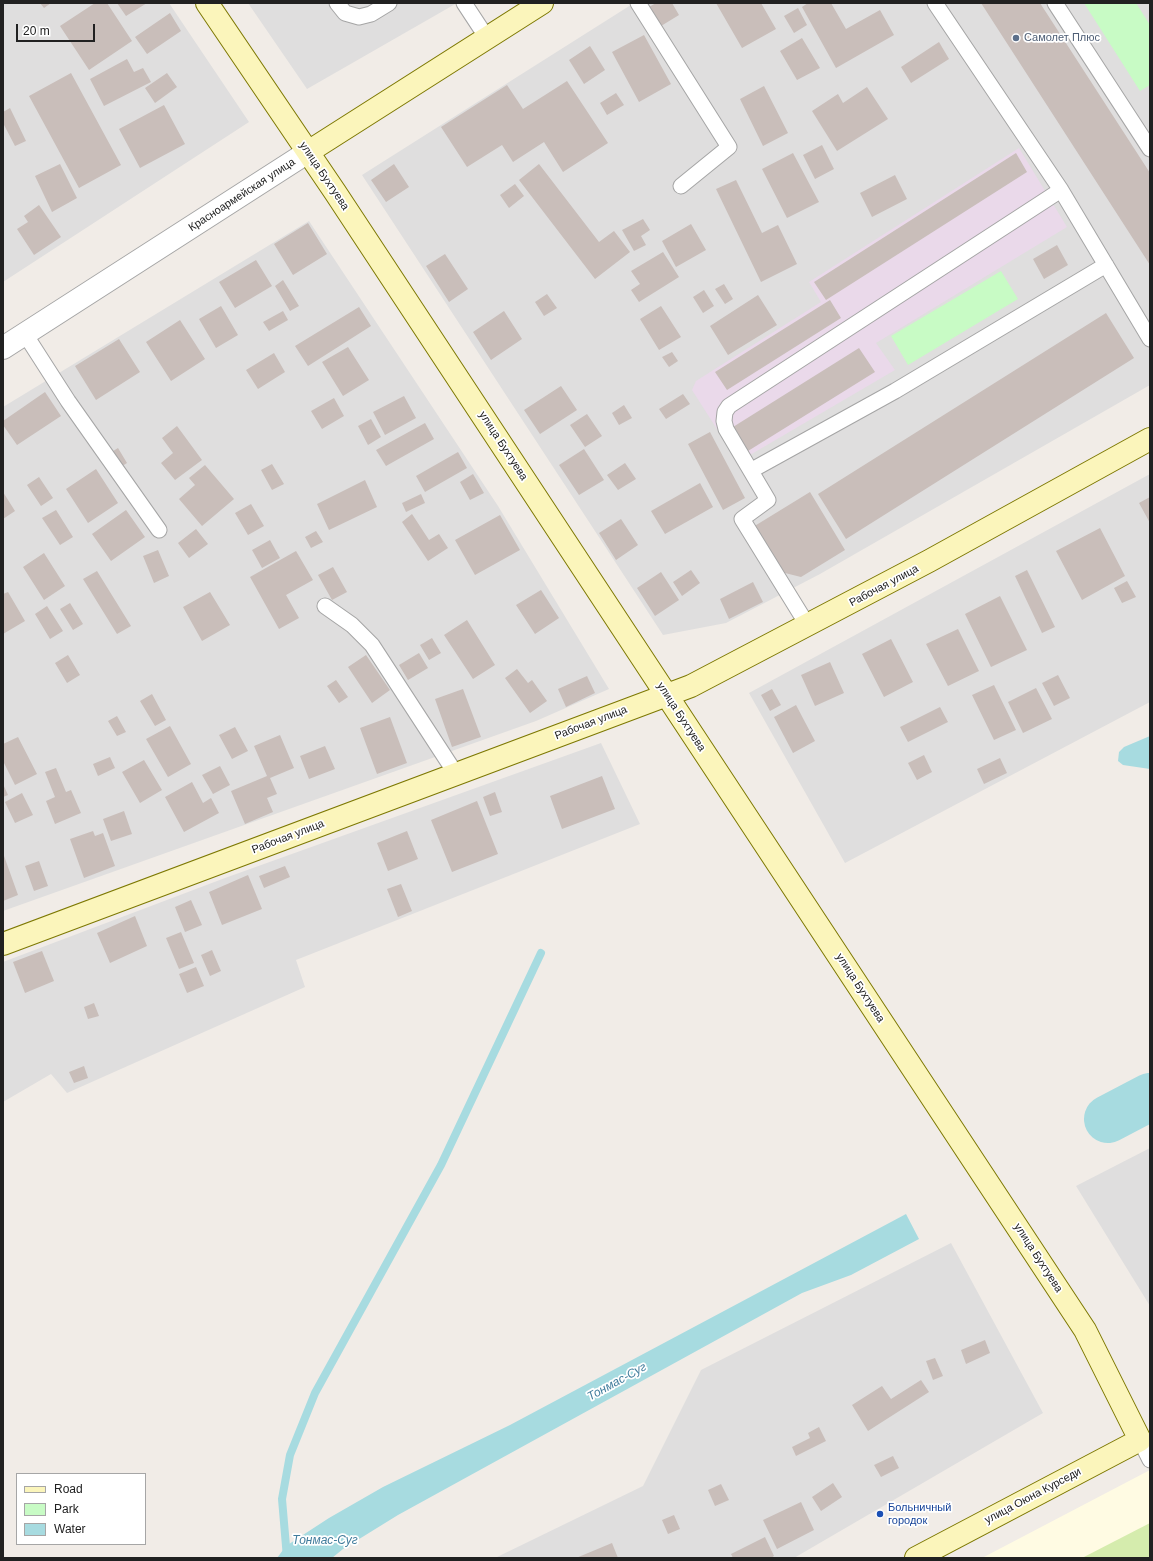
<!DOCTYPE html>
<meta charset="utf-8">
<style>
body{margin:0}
#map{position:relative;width:1153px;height:1561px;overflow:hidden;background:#f1ece7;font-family:Arial,sans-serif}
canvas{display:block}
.frame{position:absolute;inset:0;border:4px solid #212121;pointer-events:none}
.legend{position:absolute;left:16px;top:1473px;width:130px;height:72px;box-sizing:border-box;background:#fff;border:1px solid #a6a6a6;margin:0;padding:5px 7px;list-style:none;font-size:12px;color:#212121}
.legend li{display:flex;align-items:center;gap:8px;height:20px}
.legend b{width:20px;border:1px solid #a6a6a6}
.scale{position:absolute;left:16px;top:24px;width:79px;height:18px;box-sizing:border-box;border:2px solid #212121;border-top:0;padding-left:5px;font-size:12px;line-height:14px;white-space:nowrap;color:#212121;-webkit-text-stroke:3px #fff;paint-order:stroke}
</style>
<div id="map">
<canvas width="1153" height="1561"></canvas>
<div class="frame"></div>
<ul class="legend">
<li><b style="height:5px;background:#fbf5bb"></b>Road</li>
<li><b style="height:11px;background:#c8fbc5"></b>Park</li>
<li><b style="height:11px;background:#a7dbe0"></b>Water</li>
</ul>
<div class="scale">20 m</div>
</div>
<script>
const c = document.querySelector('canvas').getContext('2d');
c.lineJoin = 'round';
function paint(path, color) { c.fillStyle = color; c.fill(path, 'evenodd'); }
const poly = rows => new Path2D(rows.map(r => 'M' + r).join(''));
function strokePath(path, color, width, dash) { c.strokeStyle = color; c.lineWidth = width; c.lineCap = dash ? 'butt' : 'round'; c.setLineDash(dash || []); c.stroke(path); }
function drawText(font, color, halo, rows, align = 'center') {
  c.font = font + ' Arial,sans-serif'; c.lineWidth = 3.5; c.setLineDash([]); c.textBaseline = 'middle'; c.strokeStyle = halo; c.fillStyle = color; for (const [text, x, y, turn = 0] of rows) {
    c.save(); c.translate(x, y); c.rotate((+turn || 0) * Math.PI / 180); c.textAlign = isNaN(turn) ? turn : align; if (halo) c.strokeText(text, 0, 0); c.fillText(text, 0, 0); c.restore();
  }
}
paint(poly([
 [3,3,169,3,249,122,3,282],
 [248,3,457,3,307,89],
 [634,3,1150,3,1150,385,820,574,726,623,663,635,362,175],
 [309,221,498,506,609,689,536,721,3,911,3,407],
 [1150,474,1150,702,845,863,749,693],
 [601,743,640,824,296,960,305,987,67,1093,51,1074,3,1102,3,962,225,878],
 [1150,1148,1150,1306,1076,1186],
 [951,1243,1043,1413,794,1558,495,1558,643,1486,701,1370]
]), '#dfdede');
paint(poly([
 [1019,148,1067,227,876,343,895,370,738,462,692,390,696,381,821,302,809,282]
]), '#ead9ea');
paint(poly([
 [1150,1470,1150,1558,982,1558]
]), '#fffbe3');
paint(poly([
 [1150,1523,1150,1558,1082,1558]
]), '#d5ecad');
paint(poly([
 [1084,3,1136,3,1150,25,1150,85,1140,91],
 [1001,271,1018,299,908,365,891,336]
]), '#c8fbc5');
paint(poly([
 [1150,736,1150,769,1123,765,1118,761,1119,752,1124,747],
 [906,1214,919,1239,851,1275,802,1293,398,1515,343,1549,332,1558,277,1558,286,1546,329,1518,383,1487,510,1425]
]), '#a7dbe0');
strokePath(poly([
 [287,1558,282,1499,290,1455,315,1393,441,1165,541,953]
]), '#a7dbe0', 8);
strokePath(poly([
 [1108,1119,1150,1097]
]), '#a7dbe0', 48);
paint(poly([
 [40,3,51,3,44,8],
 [95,3,107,3,132,41,89,70,60,26],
 [117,3,147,3,126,16],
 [656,3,672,3,679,15,661,26,649,7],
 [716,3,761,3,776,29,742,48],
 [808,3,831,3,846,29,880,10,894,35,836,68,802,7],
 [981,3,1040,3,1150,173,1150,265],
 [798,8,807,25,794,33,784,16],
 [170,13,181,31,147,54,135,37],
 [644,35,671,84,639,102,612,52],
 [802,38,820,68,797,80,780,51],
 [939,42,949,59,911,83,901,67],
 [590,46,605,70,584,84,569,60],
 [127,59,134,72,143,68,151,82,104,106,90,79],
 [71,73,121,165,79,188,29,96],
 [167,73,177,87,155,103,145,88],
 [567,81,608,143,563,172,544,142,513,162,502,145,467,167,441,127,507,85,523,109],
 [764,86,788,133,763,146,740,99],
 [867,87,888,119,837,151,812,111,838,94,843,103],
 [616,93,624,105,607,115,600,103],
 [164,105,185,144,140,168,119,129],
 [10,108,26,141,15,146,3,123,3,112],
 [822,145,834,169,815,179,803,155],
 [793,153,819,202,787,218,762,169],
 [1016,153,1027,172,826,300,814,282],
 [60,164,77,198,52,212,35,176],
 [394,164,409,187,386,202,371,180],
 [539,164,599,242,614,231,630,252,595,279,519,180],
 [895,175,907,199,872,217,860,193],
 [736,180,762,233,778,225,797,264,761,282,716,189],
 [515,184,524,196,509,208,500,195],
 [39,205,61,237,34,255,17,229,28,222,24,216],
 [643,219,650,230,641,236,646,245,634,251,622,230],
 [308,223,327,254,293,275,274,244],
 [691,224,706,250,676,267,662,241],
 [1057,245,1068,265,1044,279,1033,259],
 [663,252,679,277,639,302,631,290,640,284,631,271],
 [445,254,468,289,449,302,426,266],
 [256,260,272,286,235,308,219,282],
 [283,280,299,306,290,311,275,286],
 [724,284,733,299,725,304,715,289],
 [704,290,714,306,703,313,693,297],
 [547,294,557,308,544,316,535,302],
 [758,295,777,325,728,355,710,326],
 [830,300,841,318,727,390,715,372],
 [221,306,238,335,216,348,199,319],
 [661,306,681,337,659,350,640,319],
 [359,307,371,326,308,366,295,346],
 [283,311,288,320,269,331,263,322],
 [504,311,522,339,491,360,473,332],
 [1106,313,1134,358,846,539,818,494],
 [180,320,205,359,171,381,146,342],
 [119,339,140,372,96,400,75,366],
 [348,347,369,380,343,396,322,362],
 [859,348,875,372,748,451,733,427],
 [672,352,678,361,669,367,662,357],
 [274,353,285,372,258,389,246,370],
 [561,386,577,410,540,434,524,410],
 [45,392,61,416,17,445,3,425,3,421],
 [683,394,690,404,666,419,659,409],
 [404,396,416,418,385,435,373,412],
 [334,398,344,416,322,429,311,411],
 [624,405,632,418,619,425,612,413],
 [587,414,602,436,585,447,570,425],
 [371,419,381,437,368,445,358,426],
 [425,423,434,439,386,466,376,450],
 [177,426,202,460,175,480,161,463,173,453,162,438],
 [710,432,745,498,723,510,688,444],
 [118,448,127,463,119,468,110,453],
 [584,449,604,480,579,495,559,465],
 [458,452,467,468,425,492,416,476],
 [625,463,636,479,618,490,607,475],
 [272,464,284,484,272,490,261,470],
 [205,465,234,499,202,526,179,499,195,485,189,478],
 [96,469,118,503,88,523,66,489],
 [473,474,484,493,470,500,460,482],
 [39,477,53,498,41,506,27,485],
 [365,480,377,507,329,530,317,504],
 [700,483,713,507,665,534,651,511],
 [3,492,15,511,3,519],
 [810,492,845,550,801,577,781,572,753,527],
 [421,494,425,503,406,512,402,503],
 [1150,497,1150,523,1139,503],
 [251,504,264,526,248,535,235,513],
 [56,510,73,537,60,545,42,518],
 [126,510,145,537,111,561,92,534],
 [412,514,429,540,439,534,448,548,428,561,402,522],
 [500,515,520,550,475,575,455,540],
 [621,519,638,545,616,560,599,533],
 [1100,528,1125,576,1082,600,1056,551],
 [196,529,208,544,189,558,178,543],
 [316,531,323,542,311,548,305,537],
 [270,540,280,558,262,568,252,550],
 [158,550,169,576,154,583,143,556],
 [296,551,313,580,286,595,299,618,279,629,250,577],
 [44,553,65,586,44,600,23,567],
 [333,567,347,592,332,600,318,575],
 [691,570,700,583,682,596,673,582],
 [1027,570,1055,627,1042,633,1015,576],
 [97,571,131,626,117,634,83,579],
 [661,572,679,600,655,616,637,588],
 [1127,581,1136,597,1122,603,1114,588],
 [753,582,763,602,729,619,720,599],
 [541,590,559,618,535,634,516,605],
 [8,592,25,621,3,634,3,594],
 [210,592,230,625,202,641,183,607],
 [1000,596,1027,650,991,667,965,614],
 [70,603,83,624,73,630,60,609],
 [47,606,63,631,50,639,35,614],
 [467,620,495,665,473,679,444,635],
 [958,629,979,671,948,686,926,644],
 [432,638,441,653,429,660,420,645],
 [891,639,913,682,884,697,862,654],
 [419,653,428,668,408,680,399,665],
 [68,655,80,675,67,683,55,663],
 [366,655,390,690,372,703,348,667],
 [830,662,844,693,815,706,801,675],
 [517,669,528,683,532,680,547,701,530,713,505,678],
 [1058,675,1070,698,1054,706,1042,683],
 [587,676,595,693,566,707,558,689],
 [336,680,348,697,339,703,327,686],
 [994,685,1016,730,994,740,972,695],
 [1036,688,1052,719,1023,733,1008,702],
 [463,689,481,737,452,747,435,699],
 [772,689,781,705,770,711,761,695],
 [152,694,166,720,155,726,140,701],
 [796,705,815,741,793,753,774,717],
 [940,707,948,722,908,742,900,727],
 [117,716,126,732,117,736,108,721],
 [390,717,407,763,377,774,360,728],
 [170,726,191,764,168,777,146,739],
 [235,727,248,751,232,759,219,735],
 [280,735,294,768,270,778,277,794,267,798,273,812,245,824,231,791,267,776,254,746],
 [18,737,37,774,15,785,3,761,3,744],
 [325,746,335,769,309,779,300,756],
 [924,755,932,772,917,780,908,763],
 [110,757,115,768,98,776,93,764],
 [1000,758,1007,773,984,784,977,769],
 [144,760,162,790,140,803,122,772],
 [220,766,230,785,213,794,202,775],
 [56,768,66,792,71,790,81,813,55,824,46,801,55,797,45,772],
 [602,776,615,809,562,829,550,796],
 [192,782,203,803,211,798,219,813,184,832,165,797],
 [3,784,8,795,3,797],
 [495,792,502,812,490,816,483,797],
 [22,793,33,815,15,823,5,802],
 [477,801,498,854,452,872,431,820],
 [124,811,132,834,111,841,103,819],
 [93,831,95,836,103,833,115,866,84,878,70,839],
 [407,831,418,859,388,871,377,843],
 [3,853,18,895,3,901],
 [39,861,48,886,34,891,25,866],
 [285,866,290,877,264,888,259,876],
 [248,875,262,909,222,925,209,892],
 [401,884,412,911,398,917,387,889],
 [191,900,202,925,185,932,175,907],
 [135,916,147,946,110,963,97,933],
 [181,932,194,963,179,969,166,938],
 [212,950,221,971,210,976,201,955],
 [42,951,54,981,25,993,13,962],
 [196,967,204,986,187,993,179,974],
 [94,1003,99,1016,88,1019,84,1007],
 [84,1066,88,1078,74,1083,69,1072],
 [985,1340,990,1353,966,1364,961,1350],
 [935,1358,943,1376,933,1380,926,1361],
 [921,1380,929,1392,868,1431,852,1405,882,1386,891,1399],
 [819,1427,826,1441,796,1456,792,1447,810,1438,808,1433],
 [893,1456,899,1468,881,1477,874,1465],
 [833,1483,842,1497,821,1511,812,1497],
 [721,1484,729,1500,715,1506,708,1490],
 [801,1502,814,1530,777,1549,763,1520],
 [674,1515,680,1529,668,1534,662,1520],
 [765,1537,774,1556,771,1558,733,1558,731,1554],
 [612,1543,618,1558,576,1558]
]), '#c9beba');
const lane = poly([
 [337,3,345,13,359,17,371,14,389,3],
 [464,3,487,38],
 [638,3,729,147,681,186],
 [935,3,1061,190,1150,339],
 [1055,3,1150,149],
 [25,334,68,401,159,530],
 [752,470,895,391,1106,265],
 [325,606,352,625,372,645,456,774],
 [808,626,742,519,768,500,726,429,724,421,725,412,729,406,1061,190],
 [1140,1440,1150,1460]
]);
const street = poly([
 [3,348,308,152]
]);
const secondary = poly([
 [207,3,335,192,1085,1330,1140,1440,916,1558],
 [308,152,542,3],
 [3,944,691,686,929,561,1150,439]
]);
strokePath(lane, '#a5a5a5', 17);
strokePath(street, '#a5a5a5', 24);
strokePath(secondary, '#7d7802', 24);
strokePath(lane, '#fff', 15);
strokePath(street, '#fff', 22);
strokePath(secondary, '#fbf5bb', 22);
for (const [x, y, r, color] of [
 [1016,38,4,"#5c6f8a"],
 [880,1514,4,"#1a4fb4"]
]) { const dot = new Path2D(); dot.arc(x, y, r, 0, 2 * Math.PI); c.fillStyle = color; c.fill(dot); strokePath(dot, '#fff', 1.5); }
drawText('11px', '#4e5e75', '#fff', [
 ["Самолет Плюс",1024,38]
], 'left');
drawText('11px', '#212121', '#fff', [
 ["улица Бухтуева",324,176,56],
 ["Красноармейская улица",242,195,-33],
 ["улица Бухтуева",503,446,57],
 ["Рабочая улица",884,586,-28],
 ["улица Бухтуева",681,717,57],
 ["Рабочая улица",591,723,-21],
 ["Рабочая улица",288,837,-21],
 ["улица Бухтуева",860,988,57],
 ["улица Бухтуева",1038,1258,57],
 ["улица Оюна Курседи",1033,1496,-28]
]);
drawText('11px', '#164399', '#fff', [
 ["Больничный",888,1508],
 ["городок",888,1521]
], 'left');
drawText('italic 12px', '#417c9c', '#fff', [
 ["Тонмас-Суг",617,1382,-29],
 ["Тонмас-Суг",325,1541]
]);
</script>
